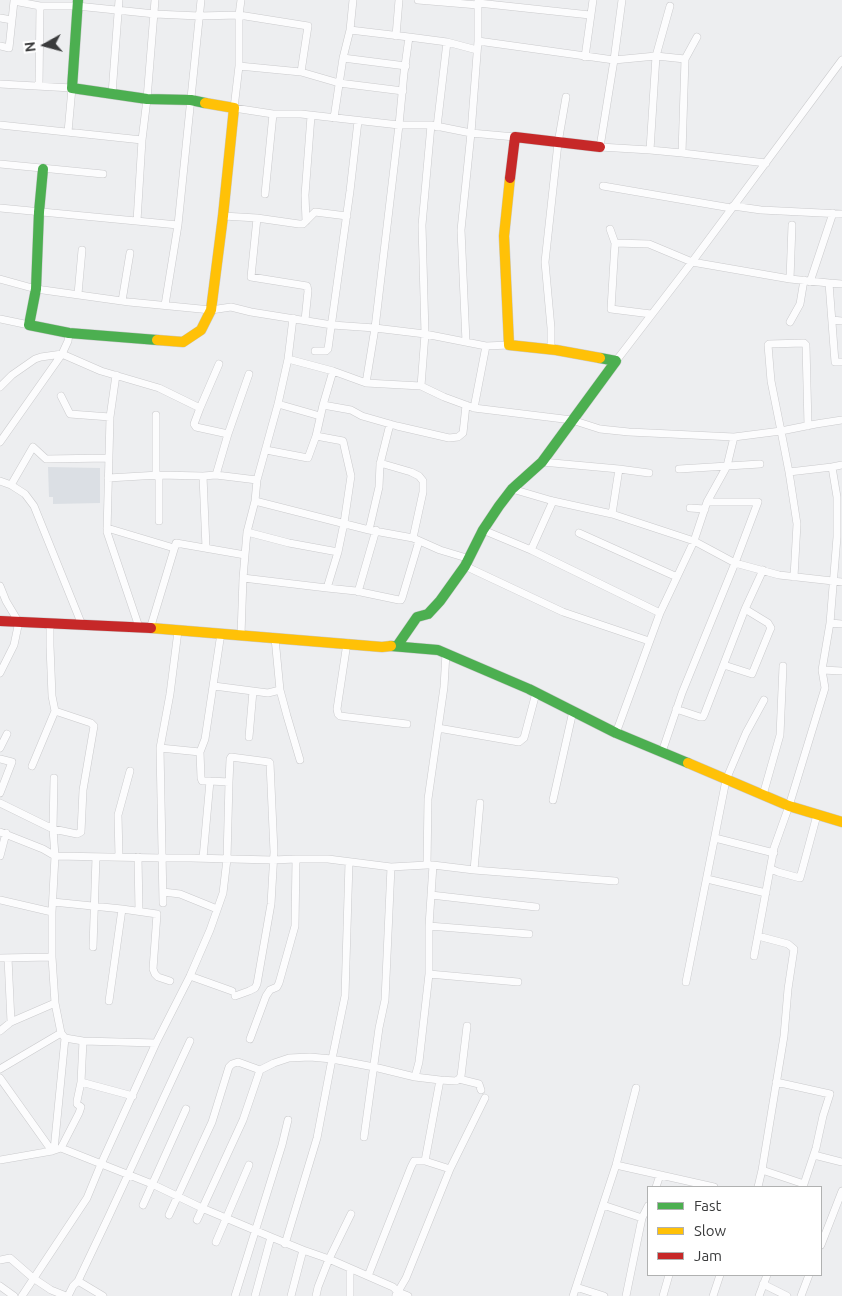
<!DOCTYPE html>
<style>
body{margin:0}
#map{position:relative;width:842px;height:1296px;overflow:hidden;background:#edeef0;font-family:Ubuntu,sans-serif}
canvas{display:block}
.legend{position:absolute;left:647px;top:1186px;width:175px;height:90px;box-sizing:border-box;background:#fff;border:1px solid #b0b1b1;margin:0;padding:6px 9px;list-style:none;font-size:15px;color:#3a3b3c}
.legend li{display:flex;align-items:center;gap:10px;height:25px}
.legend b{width:25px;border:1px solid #b0b1b1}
.north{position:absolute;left:20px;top:20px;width:50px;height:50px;-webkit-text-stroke:4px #fff;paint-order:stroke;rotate:263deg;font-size:14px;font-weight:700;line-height:20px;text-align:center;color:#3a3b3c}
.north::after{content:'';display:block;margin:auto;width:18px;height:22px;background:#3a3b3c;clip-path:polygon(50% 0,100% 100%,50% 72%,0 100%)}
</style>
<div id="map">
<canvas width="842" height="1296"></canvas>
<ul class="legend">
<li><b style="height:6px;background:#4caf50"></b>Fast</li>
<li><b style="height:6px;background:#ffc107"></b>Slow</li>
<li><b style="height:6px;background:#c62828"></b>Jam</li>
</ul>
<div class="north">N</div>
</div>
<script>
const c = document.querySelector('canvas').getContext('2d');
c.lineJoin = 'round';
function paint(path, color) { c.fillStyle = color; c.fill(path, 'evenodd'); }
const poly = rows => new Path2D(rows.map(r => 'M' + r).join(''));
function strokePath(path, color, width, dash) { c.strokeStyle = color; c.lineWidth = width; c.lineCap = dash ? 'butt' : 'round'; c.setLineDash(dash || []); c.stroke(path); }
paint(poly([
 [48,467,100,468,100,503,53,504,53,497,49,497]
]), '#dbdfe4');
const street = poly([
 [418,0,478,5],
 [622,0,614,60,656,56,685,59],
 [478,3,590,15],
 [670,6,656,56,650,150,682,153],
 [239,15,308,26,301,72,239,66,239,15],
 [0,18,12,20,14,1,40,6,77,6,155,14,199,16,239,15,241,0],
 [396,36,399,0],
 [409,37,447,42,477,50],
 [697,37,685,59,682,153,766,163],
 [478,41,614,60,600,147,650,150],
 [0,46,9,48,12,20],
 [585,57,593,0],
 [343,58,350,30,353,0],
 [239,66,234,108,273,114,301,114,399,125,404,73,409,37,350,30],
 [301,72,339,83,403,91],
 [0,84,72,88,68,132],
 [39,85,40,6],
 [112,94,119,0],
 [334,118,343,58,406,66],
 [0,125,142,140,147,99,155,0],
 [437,127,447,42],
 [0,164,103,174],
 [603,186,731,208],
 [265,194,273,114],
 [733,206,761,210,842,214],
 [0,208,178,225],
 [223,216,257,218,299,224,303,224,315,212,347,216],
 [257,218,251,277,307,286,308,291,305,320],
 [137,221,142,140],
 [306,221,305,195,311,116],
 [610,229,615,243,611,309,651,314],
 [615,243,649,244,692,262,790,279,829,283],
 [0,279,36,289,129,302,211,310,231,307,251,312,332,325,375,328,425,334,486,346,509,345],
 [790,279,792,225],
 [810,282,833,213],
 [842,284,829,283,835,362,842,362],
 [78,294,82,250],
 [122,301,130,253],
 [165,305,178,225,201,0],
 [0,319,29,325],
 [832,320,842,321],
 [790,322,800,304,804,280],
 [466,342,461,230,471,133,478,41,478,0],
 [551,349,551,328,545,262,558,143,566,97],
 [315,351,326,351,328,349,350,191,358,121],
 [288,359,333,371,366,383,421,386,444,397,474,408,572,420,600,429,629,432,734,437,781,431,771,381,768,345,769,344,804,343,806,345,808,426],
 [616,361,692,262,842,60],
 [366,383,375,328,399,125,431,125,471,133,515,137],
 [421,386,425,334,422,225,431,125],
 [0,387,12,375,35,359,41,357,62,354,101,371,159,388,200,408],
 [61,396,70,414,110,417,107,532,139,627],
 [278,404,320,416],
 [323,405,351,410,362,416,397,426,449,438,458,437,463,433,466,405],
 [474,408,486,346],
 [110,417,116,375],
 [228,434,249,374],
 [0,442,62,354,68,341,69,333],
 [266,450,308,458,316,436,323,405,333,371],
 [542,462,619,469,649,473],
 [380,463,411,472,419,476,423,481,423,492,413,538],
 [832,467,842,465],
 [679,469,760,464],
 [789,472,797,524,794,577],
 [159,475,159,521],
 [216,475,228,434,196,427,194,424,200,408,219,364],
 [156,476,156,415],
 [203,476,206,548],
 [108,478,159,475,203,476,216,475,257,480],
 [0,481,11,485,33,447,46,459,109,458],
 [11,485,25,494,34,506,82,625],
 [512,489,553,501,612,514,694,541,735,563,779,575,842,582],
 [255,501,369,530,413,538,440,550,470,559],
 [690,508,705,509],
 [612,514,619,469],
 [107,528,174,548],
 [369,530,379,487,380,464,390,424],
 [483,530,531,550,660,613],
 [247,532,289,543,338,552],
 [579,533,677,577],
 [531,550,553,501],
 [465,566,563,612,649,641],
 [243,578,327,588,338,552,344,523,351,476,343,441,316,436],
 [0,586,6,601,18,621,18,626,14,645,0,673],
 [327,588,356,591,399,600,401,600,402,598,419,541],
 [358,592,376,530],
 [830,623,842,624],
 [150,629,176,543,245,555],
 [241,635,243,578,247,532,255,501,257,480,278,404,288,359,293,318],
 [275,638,280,690,287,716,300,760],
 [347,643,337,709,338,714,340,716,407,724],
 [724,665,752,674,770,630,771,628,768,623,745,609],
 [822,670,842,671],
 [214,686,268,693,280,690],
 [676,709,700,717,703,717,704,715,745,609,763,570],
 [438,728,519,742,524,738,536,693],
 [616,733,660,613,694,541,707,502,727,466,734,437],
 [249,737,253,691],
 [0,748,7,734],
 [160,748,200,752],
 [662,752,682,693,735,563,758,502,707,502],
 [0,759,12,762,0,793],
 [32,766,55,711,52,696,50,646,50,624],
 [229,782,230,759,231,757,269,762,270,763,274,852,271,904,257,984,255,988,249,991,235,996],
 [763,795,780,735,783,666],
 [553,800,573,711],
 [0,803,53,829,77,834,81,832,83,790,94,726,91,723,55,711],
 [0,832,43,849,55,856,162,858,191,858,273,860,296,859],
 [715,838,774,853],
 [0,856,6,833],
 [119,857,118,815,130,771],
 [138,857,139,911],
 [203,858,210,781,202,781,201,778,200,752,205,739,221,633],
 [349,862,345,996,332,1059,374,1067,415,1077,419,1062,429,974,429,926,433,865,427,865],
 [433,865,474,870,615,881],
 [771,869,778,872,800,878,817,815],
 [474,870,480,803],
 [707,879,766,893],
 [163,892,180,894,217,909],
 [431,895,536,907],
 [0,900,52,912],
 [53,902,122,909,109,1001],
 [163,903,160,748,170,694,178,631],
 [122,909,157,914,153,969,155,974,158,977,170,981],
 [429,926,529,934],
 [93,947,96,857],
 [754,956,774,848,789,806,825,688,822,670,830,623,837,537,837,497,832,467,789,472,781,431,816,424,842,420],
 [0,958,52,957],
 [8,958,11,1022],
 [429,974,518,982],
 [190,976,232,991],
 [686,982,726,780,746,733,764,700],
 [0,1031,11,1022,55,1003],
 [65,1038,83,1041,156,1043],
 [250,1039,266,996,270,990,277,987,279,983,295,926,296,859,328,859,391,867,427,865,428,799,444,687,446,653],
 [0,1069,61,1033,55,1003,52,957,52,912,55,856,53,829,54,778],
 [0,1078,52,1151],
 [459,1079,479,1084,481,1090],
 [440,1080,456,1081,459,1079,461,1076,467,1026],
 [81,1082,133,1096],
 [776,1082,830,1094,823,1116,816,1148,803,1187],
 [364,1137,379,1028,385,1000,391,867],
 [61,1148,79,1113,81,1107,77,1104,77,1101,81,1082,83,1041],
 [54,1150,65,1038,61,1033],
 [814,1155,842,1162],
 [0,1160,52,1151,61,1148,152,1184,202,1208,271,1237,255,1296],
 [425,1161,450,1169,485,1098],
 [616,1165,714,1187],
 [762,1170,804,1184],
 [656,1187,660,1175],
 [758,1187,762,1170,784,1036,788,989,794,949,788,944,758,936],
 [143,1205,186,1109],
 [603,1205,642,1218],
 [351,1214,329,1259,393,1287,398,1292,408,1296],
 [169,1215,212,1122,229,1067,232,1064,238,1062,260,1070],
 [197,1220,243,1120,260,1070,274,1063,289,1058,310,1057,332,1059,317,1138,285,1244],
 [271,1237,303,1250,291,1296],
 [216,1242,249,1165],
 [821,1245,842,1191],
 [303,1250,329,1259,318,1287,316,1296],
 [0,1260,10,1258,33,1278,51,1290,66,1296],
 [350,1269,350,1296],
 [368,1276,411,1167,414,1161,425,1161,440,1080,415,1077],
 [78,1281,103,1296],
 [763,1284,787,1296],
 [0,1286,14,1296],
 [576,1287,604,1296],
 [396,1295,406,1278,450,1169],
 [22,1296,87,1198,101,1164,156,1043,190,976,210,930,223,893,227,859,229,782,210,781],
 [68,1296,73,1286,78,1281,108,1218,190,1041],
 [235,1296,282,1145,288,1120],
 [573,1296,616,1165,636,1088],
 [626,1296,642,1218,648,1206],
 [663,1296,669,1275],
 [713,1296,720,1275],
 [759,1296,767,1275],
 [801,1296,809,1275]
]);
const fast = poly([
 [78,0,72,88,147,99,191,100,205,103],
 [43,169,39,212,36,289,29,325,69,333,157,340],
 [391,646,438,650,529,689,616,733,688,763],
 [397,646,417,617,428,614,440,601,465,566,483,530,499,506,512,489,542,462,616,361,600,358]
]);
const slow = poly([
 [510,178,504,236,509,345,556,350,600,358],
 [157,340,183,342,201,330,211,310,223,216,234,108,205,103],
 [151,628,382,647,391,646],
 [688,763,789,806,842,822]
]);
const jam = poly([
 [510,178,515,137,600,147],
 [0,621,151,628]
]);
strokePath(street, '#cacacc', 8);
strokePath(fast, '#cacacc', 11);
strokePath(slow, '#cacacc', 11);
strokePath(jam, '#cacacc', 11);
strokePath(street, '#fcfcfd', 7);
strokePath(fast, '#4caf50', 10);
strokePath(slow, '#ffc107', 10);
strokePath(jam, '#c62828', 10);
</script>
